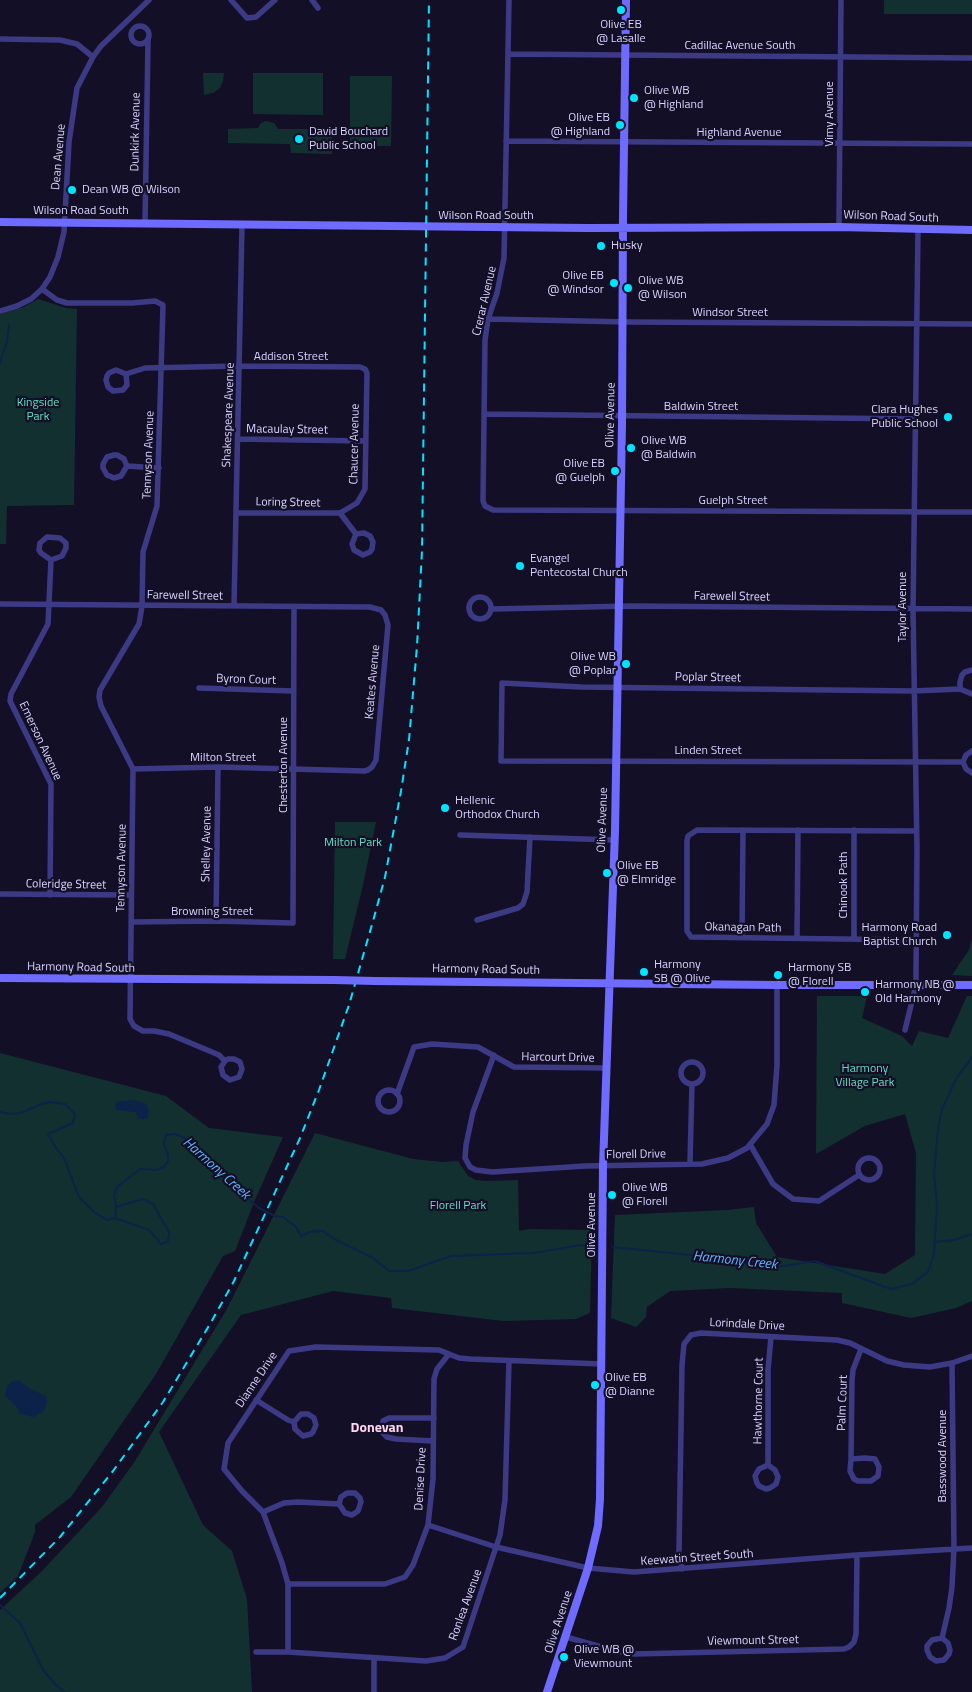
<!DOCTYPE html>
<style>
body{margin:0}
canvas{display:block;background:#130f26}
</style>
<canvas width="972" height="1692"></canvas>
<script>
const c = document.querySelector('canvas').getContext('2d');
c.lineJoin = 'round';
function paint(path, color) { c.fillStyle = color; c.fill(path, 'evenodd'); }
const poly = rows => new Path2D(rows.map(r => 'M' + r).join(''));
function strokePath(path, color, width, dash) { c.strokeStyle = color; c.lineWidth = width; c.lineCap = dash ? 'butt' : 'round'; c.setLineDash(dash || []); c.stroke(path); }
function drawText(font, color, halo, rows, align = 'center') {
  c.font = font + ' "Titillium Web",sans-serif'; c.lineWidth = 4.5; c.setLineDash([]); c.textBaseline = 'middle'; c.strokeStyle = halo; c.fillStyle = color; for (const [text, x, y, turn = 0] of rows) {
    c.save(); c.translate(x, y); c.rotate((+turn || 0) * Math.PI / 180); c.textAlign = isNaN(turn) ? turn : align; if (halo) c.strokeText(text, 0, 0); c.fillText(text, 0, 0); c.restore();
  }
}
paint(poly([
 [884,0,972,0,972,14,884,14],
 [203,73,224,73,223,81,220,88,213,93,204,95],
 [253,73,323,73,323,115,253,114],
 [350,76,392,76,391,146,350,146],
 [266,121,274,123,278,129,325,129,332,136,332,154,291,153,290,144,228,143,228,129,258,128,261,123],
 [38,299,66,308,77,309,74,505,7,506,6,544,0,544,0,314,24,307],
 [335,822,376,822,363,885,345,959,333,959],
 [972,939,972,976,952,975,969,950],
 [817,996,867,996,862,1018,902,1036,912,1046,919,1031,948,1038,967,996,972,996,972,1301,956,1308,911,1318,842,1303,842,1293,730,1288,670,1291,647,1307,646,1317,636,1327,611,1318,615,1215,727,1210,754,1207,756,1223,777,1257,885,1274,915,1255,916,1153,905,1114,865,1126,816,1154],
 [0,1053,166,1096,209,1128,283,1137,255,1200,235,1251,223,1256,156,1374,71,1497,35,1525,35,1532,18,1576,0,1593],
 [315,1133,413,1159,442,1162,458,1161,468,1176,476,1180,486,1181,518,1180,519,1231,529,1229,592,1230,590,1313,576,1319,504,1321,392,1308,391,1298,333,1291,241,1315,159,1432,203,1525,232,1551,247,1599,252,1692,0,1692,0,1610,41,1572,102,1507,135,1461,227,1309]
]), '#12302f');
paint(poly([
 [132,1100,145,1103,149,1110,147,1119,139,1119,135,1112,116,1110,115,1106,117,1102],
 [19,1380,30,1389,46,1396,47,1402,44,1411,33,1417,19,1413,18,1409,5,1395,7,1386,11,1382]
]), '#0c2248');
strokePath(poly([
 [0,363,7,341,9,325],
 [0,1112,10,1114,21,1113,39,1105,50,1102,65,1104,75,1114,73,1123,48,1134,56,1148,64,1158,79,1197,94,1212,107,1220,115,1218],
 [115,1218,116,1207,114,1195,117,1187,140,1169,157,1170,164,1167,168,1161,168,1155,164,1144,166,1135,175,1134,185,1138,191,1150,259,1208,275,1216,283,1217,296,1227,301,1236,310,1232,323,1231,336,1240,373,1258,389,1271,408,1271,451,1256,533,1253,575,1246,588,1245],
 [115,1218,149,1230,161,1244,168,1241,169,1232,153,1204,143,1199,116,1207],
 [934,1242,954,1240,972,1234],
 [613,1247,738,1260,777,1267,815,1261,891,1289,912,1284,928,1272,934,1254,937,1204,934,1174,938,1129,942,1109,956,1079,972,1057],
 [0,1605,20,1623,43,1670,56,1685,65,1692]
]), '#0c2248', 2);
strokePath(poly([
 [231,0,247,18,256,17,275,0],
 [312,0,318,8],
 [509,0,504,258,497,293,488,319,485,340,483,501,485,506,493,510,972,512],
 '131 35a9 9 0 1 1 18 0a9 9 0 1 1-18 0Z',
 [0,39,60,40,77,44,93,57],
 [508,54,972,58],
 [506,141,972,144],
 [145,223,148,41],
 [839,227,841,0],
 [42,289,57,300,67,303,132,303,155,301,163,305,157,506,143,552,142,606,139,624,100,690,99,697,101,706,133,769,130,1019,134,1026,143,1031,154,1031,169,1034,219,1055,225,1061,221,1067,223,1075,230,1080,239,1077,242,1069,240,1062,234,1059,228,1059,225,1061],
 [0,311,17,306,31,299,42,289,50,277,58,257,64,232,69,142,77,88,93,57,101,46,149,0],
 [488,319,629,322,972,324],
 [126,374,127,385,123,390,113,391,108,387,106,380,107,376,109,373,116,370,126,374,145,368,240,366,360,367,365,369,367,373,365,489,357,503,340,513,236,513],
 [484,414,917,419],
 [238,439,365,441],
 [127,466,121,476,114,478,107,475,103,468,103,464,107,457,114,455,117,455,124,459,127,466,159,468],
 [340,513,356,534,364,533,370,536,373,542,372,549,370,552,363,555,354,550,352,544,356,534],
 '469 608a11 11 0 1 1 22 0a11 11 0 1 1-22 0Z',
 [0,604,370,607,381,610,385,615,388,625,376,760,372,767,368,770,364,771,218,767,133,769],
 [234,606,242,225],
 [492,609,632,606,972,609],
 [199,688,293,691],
 [960,689,960,682,962,675,965,672,972,670],
 [972,751,966,755,963,762,966,769,972,773],
 [963,762,501,761,502,683,581,687,913,691,960,689,972,694],
 [854,830,854,939],
 [916,831,697,830,688,836,687,841,687,931,691,937,917,940],
 [460,835,614,840],
 [0,894,131,895],
 [50,895,51,784,10,701,11,694,48,624,51,560,62,556,66,548,66,543,60,538,47,537,40,543,39,550,41,553,51,560],
 [477,920,518,908,523,904,527,892,530,837],
 [216,921,218,767],
 [131,922,216,921,293,923,294,607],
 [742,937,743,830],
 [797,938,798,830],
 [905,1030,916,985,916,974,917,849,913,609,918,230],
 [494,1055,473,1112,466,1145,465,1158,470,1167,476,1170,492,1172,585,1166,702,1164,728,1158,747,1148,767,1124,774,1105,777,1065,777,985],
 '681 1073a11 11 0 1 1 22 0a11 11 0 1 1-22 0Z',
 '378 1101a11 11 0 1 1 22 0a11 11 0 1 1-22 0Z',
 [397,1094,414,1047,432,1044,478,1047,514,1067,607,1068],
 [751,1146,773,1184,793,1199,819,1201,859,1175],
 '858 1169a11 11 0 1 1 22 0a11 11 0 1 1-22 0Z',
 [690,1163,692,1084],
 [256,1400,288,1420,294,1422,301,1414,308,1414,314,1418,316,1425,313,1432,311,1434,303,1436,295,1429,294,1422],
 [433,1441,396,1439,387,1437,383,1433,383,1421,389,1418,434,1418],
 [851,1459,850,1471,854,1479,858,1481,871,1481,878,1476,879,1467,875,1459,865,1458,851,1459,852,1380,853,1370,861,1349],
 [768,1465,759,1469,755,1476,757,1483,759,1486,766,1489,770,1488,776,1484,778,1477,775,1470,768,1465,768,1370,771,1337],
 [263,1512,284,1503,298,1502,339,1504,345,1513,352,1515,358,1511,361,1502,360,1498,355,1493,347,1493,341,1497,339,1504],
 [428,1525,496,1547,588,1568,634,1572,857,1555,972,1548],
 [682,1569,679,1553,682,1365,684,1344,691,1335,701,1333,837,1340,850,1343,887,1361,904,1365,930,1367,952,1363,972,1356],
 [288,1584,385,1584,405,1577,413,1565,428,1525,433,1479,434,1379,437,1369,449,1354],
 [566,1637,612,1650,634,1654,844,1649,849,1647,854,1642,856,1634,857,1555],
 [942,1638,932,1640,927,1646,927,1650,930,1657,936,1661,944,1660,949,1654,950,1650,948,1643,942,1638,949,1608,952,1587,954,1548,952,1363],
 [256,1652,288,1652,426,1661,445,1658,463,1647,500,1535,505,1500,509,1361],
 [288,1652,288,1584,282,1563,263,1512,242,1491,224,1469,228,1443,289,1351,316,1347,439,1350,459,1358,470,1359,602,1364],
 [374,1692,374,1658]
]), '#3d3a85', 5.5);
strokePath(poly([
 [0,222,589,228,839,227,972,230],
 [0,978,334,980],
 [375,981,777,985,972,985],
 [547,1692,588,1568,598,1526,600,1499,603,1166,615,831,622,424,623,218,626,0]
]), '#6f6bff', 8);
strokePath(poly([
 [0,1598,60,1537,113,1471,163,1402,210,1324,234,1281,259,1227,300,1138,319,1090,349,1005,373,921,385,877,401,791,409,740,417,646,422,551,429,0]
]), '#00e5ff', 2, [8, 6]);
strokePath(poly([
 [334,980,375,981]
]), '#6f6bff', 8);
for (const [x, y, r, color] of [
 [621,10,5,"#00e5ff"],
 [634,98,5,"#00e5ff"],
 [620,125,5,"#00e5ff"],
 [299,139,5,"#00e5ff"],
 [72,190,5,"#00e5ff"],
 [601,246,5,"#00e5ff"],
 [614,283,5,"#00e5ff"],
 [628,288,5,"#00e5ff"],
 [948,417,5,"#00e5ff"],
 [631,448,5,"#00e5ff"],
 [615,471,5,"#00e5ff"],
 [520,566,5,"#00e5ff"],
 [626,664,5,"#00e5ff"],
 [445,808,5,"#00e5ff"],
 [607,873,5,"#00e5ff"],
 [947,935,5,"#00e5ff"],
 [644,972,5,"#00e5ff"],
 [778,975,5,"#00e5ff"],
 [865,992,5,"#00e5ff"],
 [612,1195,5,"#00e5ff"],
 [595,1385,5,"#00e5ff"],
 [564,1657,5,"#00e5ff"]
]) { const dot = new Path2D(); dot.arc(x, y, r, 0, 2 * Math.PI); c.fillStyle = color; c.fill(dot); strokePath(dot, '#130f26', 2); }
drawText('12px', '#d9d4ff', '#130f26', [
 ["Olive EB",621,25,"center"],
 ["@ Lasalle",621,39,"center"],
 ["Olive WB",644,91],
 ["@ Highland",644,105],
 ["Olive EB",610,118,"right"],
 ["@ Highland",610,132,"right"],
 ["David Bouchard",309,132],
 ["Public School",309,146],
 ["Dean WB @ Wilson",82,190],
 ["Husky",611,246],
 ["Olive EB",604,276,"right"],
 ["@ Windsor",604,290,"right"],
 ["Olive WB",638,281],
 ["@ Wilson",638,295],
 ["Clara Hughes",938,410,"right"],
 ["Public School",938,424,"right"],
 ["Olive WB",641,441],
 ["@ Baldwin",641,455],
 ["Olive EB",605,464,"right"],
 ["@ Guelph",605,478,"right"],
 ["Evangel",530,559],
 ["Pentecostal Church",530,573],
 ["Olive WB",616,657,"right"],
 ["@ Poplar",616,671,"right"],
 ["Hellenic",455,801],
 ["Orthodox Church",455,815],
 ["Olive EB",617,866],
 ["@ Elmridge",617,880],
 ["Harmony Road",937,928,"right"],
 ["Baptist Church",937,942,"right"],
 ["Harmony",654,965],
 ["SB @ Olive",654,979],
 ["Harmony SB",788,968],
 ["@ Florell",788,982],
 ["Harmony NB @",875,985],
 ["Old Harmony",875,999],
 ["Olive WB",622,1188],
 ["@ Florell",622,1202],
 ["Olive EB",605,1378],
 ["@ Dianne",605,1392],
 ["Olive WB @",574,1650],
 ["Viewmount",574,1664]
], 'left');
drawText('12px', '#d9d4ff', '#130f26', [
 ["Cadillac Avenue South",740,46],
 ["Vimy Avenue",830,114,-90],
 ["Dunkirk Avenue",136,132,-89],
 ["Highland Avenue",739,133],
 ["Dean Avenue",59,157,-85],
 ["Wilson Road South",81,211],
 ["Wilson Road South",486,216],
 ["Wilson Road South",891,217,2],
 ["Crerar Avenue",485,301,-77],
 ["Windsor Street",730,313],
 ["Addison Street",291,357],
 ["Baldwin Street",701,407],
 ["Shakespeare Avenue",229,415,-88],
 ["Olive Avenue",611,415,-89],
 ["Macaulay Street",287,430,1],
 ["Chaucer Avenue",355,444,-89],
 ["Tennyson Avenue",149,455,-88],
 ["Guelph Street",733,501],
 ["Loring Street",288,503,1],
 ["Farewell Street",185,596,1],
 ["Farewell Street",732,597,1],
 ["Taylor Avenue",903,607,-90],
 ["Poplar Street",708,678,1],
 ["Byron Court",246,680,2],
 ["Keates Avenue",373,682,-85],
 ["Emerson Avenue",40,741,65],
 ["Linden Street",708,751],
 ["Milton Street",223,758],
 ["Chesterton Avenue",284,765,-90],
 ["Olive Avenue",603,820,-88],
 ["Shelley Avenue",207,844,-89],
 ["Tennyson Avenue",122,868,-89],
 ["Coleridge Street",66,885,1],
 ["Chinook Path",844,885,-90],
 ["Browning Street",212,912],
 ["Okanagan Path",743,928,1],
 ["Harmony Road South",81,968,1],
 ["Harmony Road South",486,970,1],
 ["Harcourt Drive",558,1058,1],
 ["Florell Drive",636,1155,-1],
 ["Olive Avenue",592,1225,-90],
 ["Lorindale Drive",747,1325,3],
 ["Dianne Drive",257,1380,-56],
 ["Hawthorne Court",759,1401,-89],
 ["Palm Court",843,1403,-88],
 ["Basswood Avenue",943,1456,-90],
 ["Denise Drive",421,1479,-87],
 ["Keewatin Street South",697,1558,-4],
 ["Ronlea Avenue",466,1605,-70],
 ["Olive Avenue",559,1622,-72],
 ["Viewmount Street",753,1641,-1]
]);
drawText('12px', '#5fe0c0', '#130f26', [
 ["Kingside",38,403],
 ["Park",38,417],
 ["Milton Park",353,843],
 ["Harmony",865,1069],
 ["Village Park",865,1083],
 ["Florell Park",458,1206]
]);
drawText('italic 14px', '#62b6ff', '#130f26', [
 ["Harmony Creek",216,1169,42],
 ["Harmony Creek",735,1261,6]
]);
drawText('bold 14px', '#ffd6f0', '#130f26', [
 ["Donevan",377,1429]
]);
</script>
